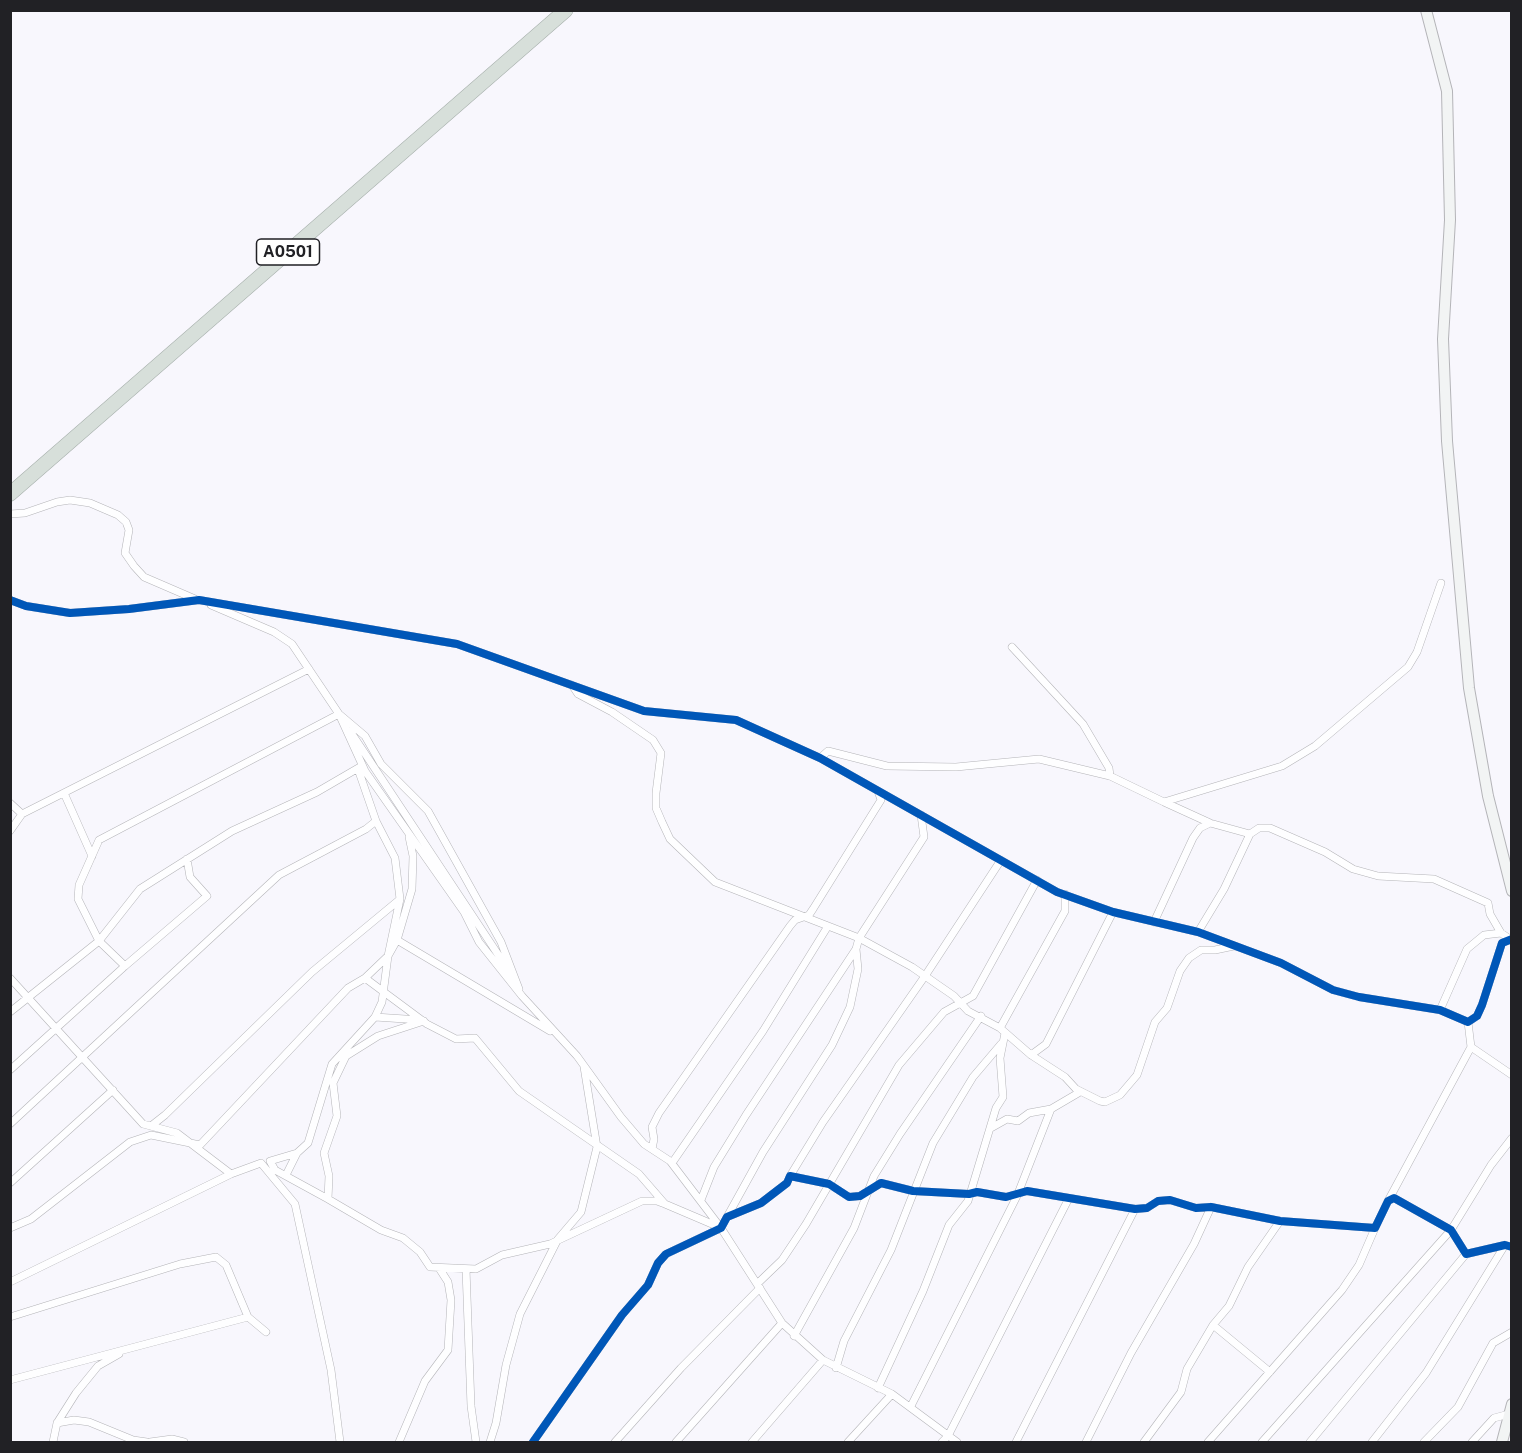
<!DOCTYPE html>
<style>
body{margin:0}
#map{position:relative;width:1522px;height:1453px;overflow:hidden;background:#f8f7fd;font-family:"Public Sans",sans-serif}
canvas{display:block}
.frame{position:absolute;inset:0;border:12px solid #212125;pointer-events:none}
</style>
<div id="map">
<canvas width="1522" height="1453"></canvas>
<div class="frame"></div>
</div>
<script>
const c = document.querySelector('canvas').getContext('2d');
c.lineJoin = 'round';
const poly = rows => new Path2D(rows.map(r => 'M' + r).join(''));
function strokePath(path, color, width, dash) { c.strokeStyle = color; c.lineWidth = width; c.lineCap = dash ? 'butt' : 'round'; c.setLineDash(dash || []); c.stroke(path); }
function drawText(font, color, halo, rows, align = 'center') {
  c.font = font + ' "Public Sans",sans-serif'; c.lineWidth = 6; c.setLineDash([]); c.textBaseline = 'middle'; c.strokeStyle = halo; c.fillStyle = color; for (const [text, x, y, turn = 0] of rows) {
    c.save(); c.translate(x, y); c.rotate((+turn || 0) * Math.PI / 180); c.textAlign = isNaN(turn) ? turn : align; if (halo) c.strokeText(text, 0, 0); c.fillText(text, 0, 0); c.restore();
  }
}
const street = poly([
 [10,514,25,513,57,502,70,500,90,503,118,515,126,522,129,530,125,553,134,566,144,577,195,599],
 [10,600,26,606,70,613,129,609,199,600,457,644,644,711,736,720,820,758,1057,892,1113,912,1198,932,1281,963,1333,990,1359,997,1440,1010,1468,1022,1477,1016,1482,1005,1502,943,1512,939],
 [211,605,274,632,292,644,339,714,365,771,464,912,479,942,522,996,577,1056,621,1117,644,1144,670,1161,721,1228,782,1323,823,1360,892,1394,957,1442],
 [1012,647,1083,724,1109,768,1110,776],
 [572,685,578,694,612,712,653,740,661,753,656,793,656,808,662,822,670,839,715,882,859,938,912,967,954,996,968,1011,1000,1028,1031,1055,1065,1077,1076,1089,1100,1101,1105,1102,1120,1095,1137,1075,1155,1022,1167,1008,1180,971,1189,958,1201,950,1215,950,1234,946],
 [350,731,511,974],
 [820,758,828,751,887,766,956,767,1039,759,1110,776,1164,802,1282,766,1315,746,1408,667,1417,652,1441,583],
 [64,793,92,856],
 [1164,802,1210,823],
 [10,803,22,814],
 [10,831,22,814,309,669],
 [1154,922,1193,838,1200,828,1210,823,1250,834],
 [1198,932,1224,889,1250,834,1259,828,1270,828,1325,852,1353,869,1378,876,1434,879,1488,903,1490,914,1501,933,1510,939],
 [397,940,550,1031],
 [125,966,99,941,78,899,79,885,99,840,339,714,365,736,381,764,428,811,501,942,519,989],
 [10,978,143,1124,177,1133,231,1174,261,1163,295,1204,331,1370,340,1442],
 [365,978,427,1024,456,1039,475,1038,519,1091,639,1174,665,1204,719,1227],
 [1440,1010,1467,949,1484,935,1501,933],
 [10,1012,99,941,140,889,232,831,317,792,360,767],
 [375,1017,420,1020],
 [424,1021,378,1036,346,1056,333,1083,337,1116,324,1153,329,1176,328,1199,381,1230,403,1238,420,1252,430,1267,476,1269,502,1255,550,1244,642,1201,657,1201,665,1204],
 [1468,1022,1471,1047,1512,1075],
 [1000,1028,1065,911,1065,894],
 [1031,1055,1046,1044,1113,912],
 [10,1070,125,966,207,896,190,877,187,859],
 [10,1124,279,875,366,829,376,821],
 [151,1126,165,1115,312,972,399,900],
 [991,1128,1007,1119,1018,1121,1029,1113,1051,1109,1080,1092],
 [652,1149,654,1139,652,1127,659,1113,790,926,795,920,809,915,813,909,881,800,878,791],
 [297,1153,270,1161,275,1170,328,1199],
 [672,1163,763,1031,828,926],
 [286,1175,297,1153,308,1143,332,1064,375,1017,382,1002,388,956,397,940,412,889,413,856,409,837],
 [790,1176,823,1122,925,976,1001,860],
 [10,1183,113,1090],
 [701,1200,714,1167,746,1115,856,949,859,938,924,837,921,815],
 [1388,1201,1471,1047],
 [727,1217,763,1152,832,1045,850,1007,858,969,856,949],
 [10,1228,31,1219,130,1142,151,1135,200,1145,348,988,365,978,388,956,400,899,395,858,376,821,358,769],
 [466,1269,471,1406,476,1442],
 [10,1282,231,1174],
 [757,1284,782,1260,806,1224,899,1065,944,1012,973,996,1037,880],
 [10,1317,180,1264,216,1257,226,1265,248,1317,266,1332],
 [1213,1325,1270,1372],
 [794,1336,854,1228,874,1176,900,1134,981,1016],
 [836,1368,844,1341,891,1250,933,1143,973,1077,1001,1044],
 [10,1380,248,1317],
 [878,1388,923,1291,949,1225,968,1201,996,1108,1003,1097,1000,1058,1005,1033],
 [911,1406,1017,1196,1051,1109],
 [57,1423,74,1420,89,1422,133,1440,147,1442],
 [53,1442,57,1423,76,1393,98,1366,119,1354],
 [150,1442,172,1439,184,1442],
 [399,1442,425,1381,448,1350,451,1300,448,1282,439,1268],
 [490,1442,496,1423,506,1365,520,1314,558,1239,581,1212,597,1147,584,1067],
 [533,1442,622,1315,648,1285,658,1263,666,1254,721,1228,727,1217,761,1203,787,1183,790,1176,829,1184,849,1197,860,1196,881,1183,913,1191,969,1194,977,1192,1006,1197,1027,1191,1135,1209,1147,1208,1158,1201,1170,1200,1196,1208,1211,1207,1280,1221,1375,1228,1388,1201,1394,1198,1451,1230,1466,1254,1505,1245,1512,1247],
 [615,1442,681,1368,760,1288],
 [676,1442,782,1323],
 [752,1442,823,1360],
 [848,1442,892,1394],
 [942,1442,948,1436,1068,1200],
 [1016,1442,1135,1209],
 [1086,1442,1131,1353,1194,1244,1211,1207],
 [1144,1442,1181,1392,1187,1369,1213,1325,1229,1306,1248,1267,1280,1221],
 [1208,1442,1342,1290,1359,1265,1375,1228],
 [1262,1442,1451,1230,1491,1165,1512,1138],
 [1310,1442,1466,1254],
 [1372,1442,1426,1373,1505,1245],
 [1424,1442,1458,1407,1493,1343,1512,1332],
 [1472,1442,1494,1418,1509,1414]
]);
const secondary = poly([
 [1426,10,1447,91,1450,220,1443,339,1447,441,1469,688,1488,796,1512,891],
 [1502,1442,1512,1404]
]);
const highway = poly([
 [10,494,566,10]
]);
strokePath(street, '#b4b4b8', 8);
strokePath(secondary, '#b4b4b8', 12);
strokePath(highway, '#a8b1ad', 15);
strokePath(street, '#fefeff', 7);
strokePath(secondary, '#f2f4f4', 10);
strokePath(highway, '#d7dfda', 14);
strokePath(poly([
 [10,600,26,606,70,613,129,609,199,600,457,644,644,711,736,720,820,758,1057,892,1113,912,1198,932,1281,963,1333,990,1359,997,1440,1010,1468,1022,1477,1016,1482,1005,1502,943,1512,939],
 [533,1442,622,1315,648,1285,658,1263,666,1254,721,1228,727,1217,761,1203,787,1183,790,1176,829,1184,849,1197,860,1196,881,1183,913,1191,969,1194,977,1192,1006,1197,1027,1191,1135,1209,1147,1208,1158,1201,1170,1200,1196,1208,1211,1207,1280,1221,1375,1228,1388,1201,1394,1198,1451,1230,1466,1254,1505,1245,1512,1247]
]), '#0057b8', 8);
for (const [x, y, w] of [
 [288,252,63]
]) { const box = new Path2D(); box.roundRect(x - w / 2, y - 13, w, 26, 4.5); c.fillStyle = '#fff'; c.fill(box); strokePath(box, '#212125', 1.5); }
drawText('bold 16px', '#212125', null, [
 ["A0501",288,252]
]);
</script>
